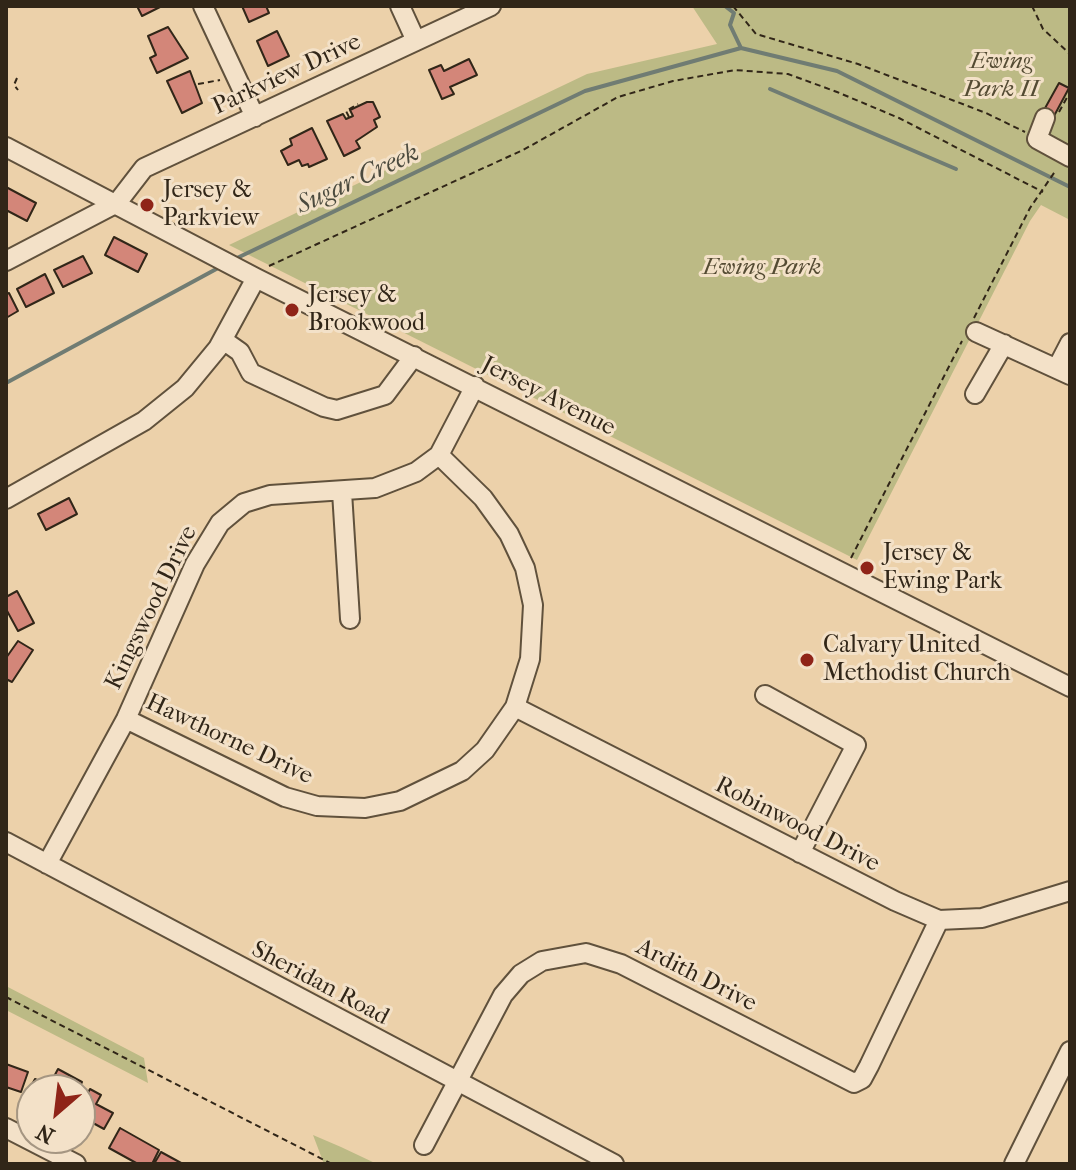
<!DOCTYPE html>
<style>
body{margin:0}
#map{position:relative;width:1076px;height:1170px;overflow:hidden;background:#ecd1aa;font-family:"IM FELL French Canon",serif}
canvas{display:block}
.frame{position:absolute;inset:0;border:8px solid #312618;pointer-events:none}
.north{position:absolute;left:16px;top:1074px;width:80px;height:80px;box-sizing:border-box;background:#f3e1c8;border:2px solid #a59682;border-radius:50%;rotate:208deg;font-size:22px;font-weight:700;line-height:32px;text-align:center;color:#312618}
.north::after{content:'';display:block;margin:auto;width:28px;height:36px;background:#8f2418;clip-path:polygon(50% 0,100% 100%,50% 72%,0 100%)}
</style>
<div id="map">
<canvas width="1076" height="1170"></canvas>
<div class="frame"></div>
<div class="north">N</div>
</div>
<script>
const c = document.querySelector('canvas').getContext('2d');
c.lineJoin = 'round';
function paint(path, color) { c.fillStyle = color; c.fill(path, 'evenodd'); }
const poly = rows => new Path2D(rows.map(r => 'M' + r).join(''));
function strokePath(path, color, width, dash) { c.strokeStyle = color; c.lineWidth = width; c.lineCap = dash ? 'butt' : 'round'; c.setLineDash(dash || []); c.stroke(path); }
function drawText(font, color, halo, rows, align = 'center') {
  c.font = font + ' "IM FELL French Canon",serif'; c.lineWidth = 6; c.setLineDash([]); c.textBaseline = 'middle'; c.strokeStyle = halo; c.fillStyle = color; for (const [text, x, y, turn = 0] of rows) {
    c.save(); c.translate(x, y); c.rotate((+turn || 0) * Math.PI / 180); c.textAlign = isNaN(turn) ? turn : align; if (halo) c.strokeText(text, 0, 0); c.fillText(text, 0, 0); c.restore();
  }
}
paint(poly([
 [692,6,1070,6,1070,220,1041,205,1030,221,857,560,229,245,587,74,717,44],
 [6,986,144,1058,148,1083,6,1010],
 [313,1135,341,1147,377,1164,324,1164]
]), '#bcba85');
strokePath(poly([
 [725,6,734,13,730,25,741,48],
 [770,89,956,169],
 [235,259,585,91,741,48,837,71,1070,187],
 [6,383,220,267]
]), '#707c73', 4);
const building = poly([
 [137,6,162,6,142,16,137,6],
 [242,6,266,6,269,13,249,22,242,6],
 [168,27,188,58,157,73,150,58,156,55,148,36,168,27],
 [277,31,289,56,268,66,257,41,277,31],
 [469,59,477,75,450,87,454,94,442,99,429,70,441,65,444,71,469,59],
 [190,71,202,103,182,113,167,81,190,71],
 [1059,83,1069,88,1054,116,1044,110,1059,83],
 [367,102,373,102,380,117,374,120,377,127,356,141,360,148,344,156,327,121,343,114,346,119,353,116,350,110,367,102],
 [312,128,327,159,309,167,308,164,302,166,299,160,288,165,281,151,292,145,290,139,312,128],
 [6,187,36,203,27,221,6,210,6,187],
 [114,237,147,254,138,272,105,255,114,237],
 [83,256,92,273,63,287,54,270,83,256],
 [45,274,54,293,26,307,17,289,45,274],
 [9,293,18,311,6,318,6,294,9,293],
 [69,498,77,514,46,530,38,514,69,498],
 [17,591,34,623,18,631,6,609,6,597,17,591],
 [18,641,33,650,12,682,6,679,6,658,18,641],
 [6,1064,28,1072,21,1092,6,1087,6,1064],
 [58,1069,82,1082,78,1090,32,1090,32,1103,24,1099,35,1079,49,1086,58,1069],
 [90,1089,101,1095,96,1104,113,1113,104,1129,93,1123,85,1136,80,1134,80,1107,90,1089],
 [120,1128,159,1150,152,1164,138,1164,109,1148,120,1128],
 [161,1152,183,1164,154,1164,161,1152]
]);
paint(building, '#d38679');
strokePath(building, '#312618', 2);
const minor = poly([
 [203,6,255,117],
 [400,6,416,41],
 [1045,118,1037,139,1070,157],
 [6,147,256,278,1070,687],
 [6,261,117,203,144,168,491,6],
 [976,332,1070,375],
 [223,340,240,352,251,373,324,407,337,410,385,395,414,356],
 [1057,368,1070,343],
 [975,394,1004,344],
 [342,492,350,619],
 [6,499,144,421,185,388,218,348,256,278],
 [765,695,856,745,800,853],
 [515,707,895,901,939,920,982,918,1070,891],
 [126,719,285,797,317,806,365,808,400,801,462,771,485,750,515,707,530,659,533,605,525,568,509,534,483,498,439,455],
 [6,842,614,1164],
 [47,864,126,719,195,564,220,523,244,503,270,495,375,488,416,472,439,455,475,386],
 [6,1128,76,1164],
 [424,1145,503,995,521,974,542,961,586,953,621,964,854,1083,862,1079,869,1066,939,920],
 [1014,1164,1070,1051]
]);
strokePath(minor, '#60513c', 22);
strokePath(poly([
 [733,6,756,34,858,64,986,113,1025,132],
 [1032,6,1043,29,1070,54],
 [17,78,14,85,18,90],
 [198,84,220,80],
 [1059,112,1070,92],
 [349,117,346,111,358,104],
 [269,266,523,150,618,97,673,81,735,70,788,74,837,92,899,118,1043,192],
 [974,318,1030,208,1056,170],
 [851,558,962,341],
 [6,997,332,1164]
]), '#312618', 2, [6, 4]);
strokePath(minor, '#f3e1c8', 18);
for (const [x, y, r, color] of [
 [147,205,8,"#8f2418"],
 [292,310,8,"#8f2418"],
 [867,568,8,"#8f2418"],
 [807,660,8,"#8f2418"]
]) { const dot = new Path2D(); dot.arc(x, y, r, 0, 2 * Math.PI); c.fillStyle = color; c.fill(dot); strokePath(dot, '#f3e1c8', 3); }
drawText('italic 24px', '#544b33', '#f3e1c8', [
 ["Ewing",1001,62],
 ["Park II",1001,90],
 ["Ewing Park",762,268]
]);
drawText('24px', '#312618', '#f3e1c8', [
 ["Parkview Drive",287,75,-25],
 ["Jersey Avenue",548,397,27],
 ["Kingswood Drive",152,608,-64],
 ["Hawthorne Drive",229,740,25],
 ["Robinwood Drive",797,825,27],
 ["Ardith Drive",696,976,27],
 ["Sheridan Road",320,984,28]
]);
drawText('24px', '#312618', '#f3e1c8', [
 ["Jersey &",163,191],
 ["Parkview",163,219],
 ["Jersey &",308,296],
 ["Brookwood",308,324],
 ["Jersey &",883,554],
 ["Ewing Park",883,582],
 ["Calvary United",823,646],
 ["Methodist Church",823,674]
], 'left');
drawText('italic 26px', '#4b4a3e', '#f3e1c8', [
 ["Sugar Creek",358,180,-25]
]);
</script>
